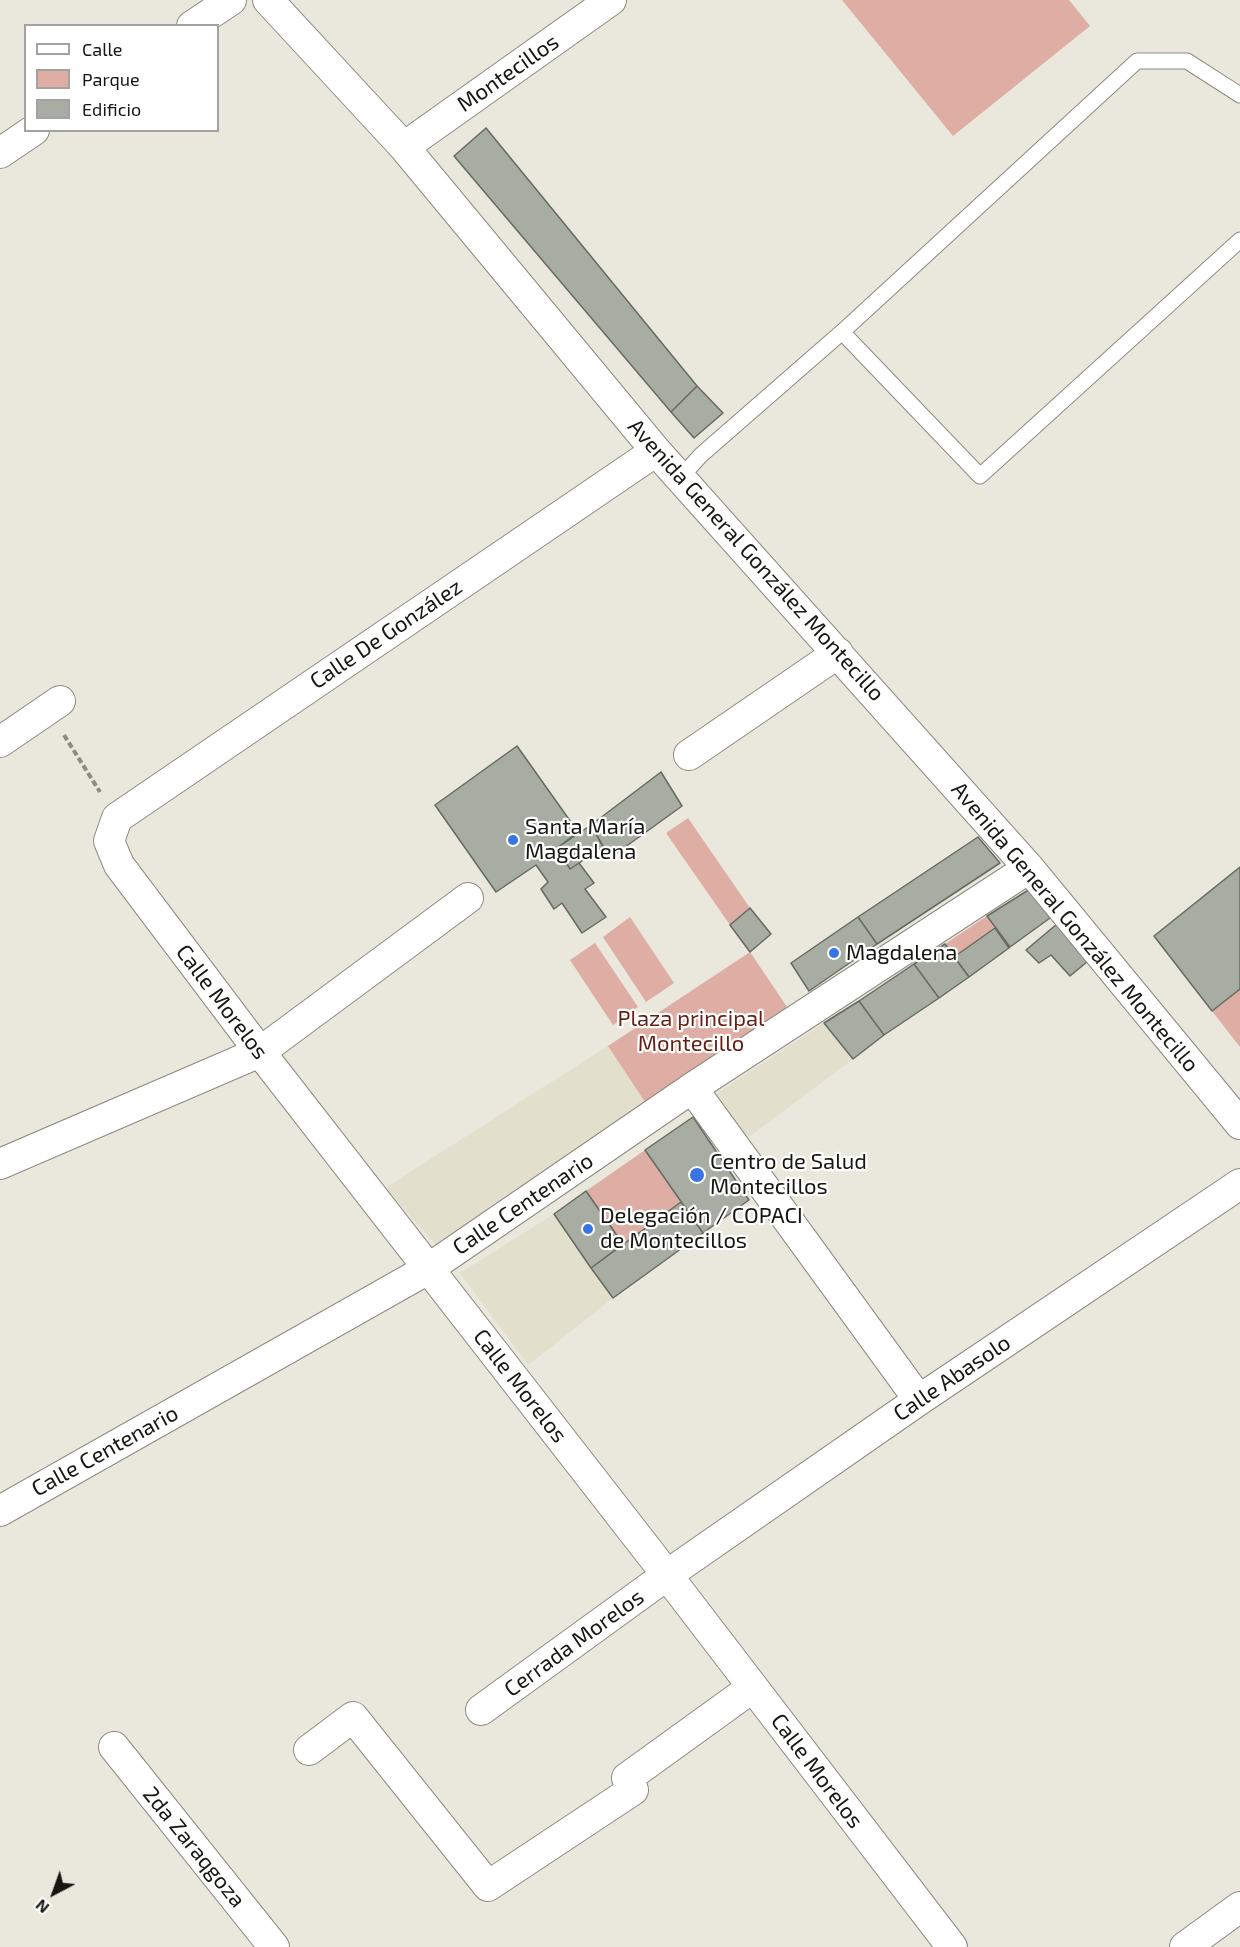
<!DOCTYPE html>
<meta charset="utf-8">
<style>
body{margin:0}
#map{position:relative;width:1240px;height:1947px;overflow:hidden;background:#eae7dc;font-family:"Exo 2",sans-serif}
canvas{display:block}
.legend{position:absolute;left:24px;top:24px;width:195px;height:108px;box-sizing:border-box;background:#fff;border:2px solid #a2a2a0;margin:0;padding:8px 10px;list-style:none;font-size:18px;color:#161612}
.legend li{display:flex;align-items:center;gap:12px;height:30px}
.legend b{width:30px;border:2px solid #a2a2a0}
.north{position:absolute;left:24px;top:1863px;width:60px;height:60px;-webkit-text-stroke:4px #fff;paint-order:stroke;rotate:221deg;font-size:16px;font-weight:700;line-height:24px;text-align:center;color:#161612}
.north::after{content:'';display:block;margin:auto;width:21px;height:27px;background:#161612;clip-path:polygon(50% 0,100% 100%,50% 72%,0 100%)}
</style>
<div id="map">
<canvas width="1240" height="1947"></canvas>
<ul class="legend">
<li><b style="height:8px;background:#fff"></b>Calle</li>
<li><b style="height:16px;background:#deada3"></b>Parque</li>
<li><b style="height:16px;background:#a8ada3"></b>Edificio</li>
</ul>
<div class="north">N</div>
</div>
<script>
const c = document.querySelector('canvas').getContext('2d');
c.lineJoin = 'round';
function paint(path, color) { c.fillStyle = color; c.fill(path, 'evenodd'); }
const poly = rows => new Path2D(rows.map(r => 'M' + r).join(''));
function strokePath(path, color, width, dash) { c.strokeStyle = color; c.lineWidth = width; c.lineCap = dash ? 'butt' : 'round'; c.setLineDash(dash || []); c.stroke(path); }
function drawText(font, color, halo, rows, align = 'center') {
  c.font = font + ' "Exo 2",sans-serif'; c.lineWidth = 4.5; c.setLineDash([]); c.textBaseline = 'middle'; c.strokeStyle = halo; c.fillStyle = color; for (const [text, x, y, turn = 0] of rows) {
    c.save(); c.translate(x, y); c.rotate((+turn || 0) * Math.PI / 180); c.textAlign = isNaN(turn) ? turn : align; if (halo) c.strokeText(text, 0, 0); c.fillText(text, 0, 0); c.restore();
  }
}
paint(poly([
 [824,1023,853,1059,746,1139,713,1096],
 [608,1046,645,1102,439,1248,385,1188],
 [554,1214,613,1298,528,1365,460,1273]
]), '#e2dfcc');
paint(poly([
 [842,0,1069,0,1090,26,953,136],
 [688,818,750,908,730,925,666,833],
 [987,916,995,928,954,957,945,944],
 [630,917,674,983,646,1002,603,937],
 [595,943,638,1007,613,1025,570,960],
 [750,952,787,1007,645,1102,608,1046],
 [1240,989,1240,1047,1212,1011],
 [645,1150,681,1202,623,1244,586,1191]
]), '#deada3');
const building = poly([
 [486,128,697,386,671,412,454,156,486,128],
 [697,386,723,413,694,438,671,412,697,386],
 [517,746,578,832,557,848,570,869,579,863,594,883,585,889,606,917,582,933,562,903,554,909,541,889,548,882,536,865,496,892,435,805,517,746],
 [661,772,682,806,610,858,591,825,661,772],
 [591,825,603,847,570,869,557,848,591,825],
 [978,837,1000,863,877,944,858,917,978,837],
 [1240,867,1240,989,1212,1011,1154,936,1240,867],
 [1030,889,1050,918,1010,947,987,916,1030,889],
 [750,908,771,934,750,952,730,925,750,908],
 [858,917,877,944,809,991,791,963,858,917],
 [1057,924,1088,961,1070,976,1051,955,1039,963,1026,950,1057,924],
 [995,928,1009,948,969,977,954,957,995,928],
 [945,944,969,977,939,998,914,964,945,944],
 [914,964,939,998,884,1035,859,1001,914,964],
 [859,1001,884,1035,853,1059,824,1023,859,1001],
 [693,1117,749,1200,703,1233,645,1150,693,1117],
 [586,1191,623,1244,591,1268,554,1214,586,1191],
 [681,1202,703,1233,613,1298,591,1268,681,1202]
]);
paint(building, '#a8ada3');
strokePath(building, '#666b62', 1.5);
const service = poly([
 [842,332,980,476,1240,240],
 [681,477,701,455,842,332,1137,61,1187,61,1240,95]
]);
const minor = poly([
 [268,0,404,147,656,451,1029,868,1240,1124],
 [192,26,231,0],
 [404,147,611,0],
 [0,153,34,130],
 [656,451,117,818,109,841,119,865,260,1052,667,1575,952,1947],
 [0,742,60,701],
 [689,755,838,653],
 [692,1088,919,1400],
 [0,1164,260,1052,468,898],
 [0,1511,428,1269,692,1088,1029,868],
 [481,1710,667,1575,919,1400,1240,1184],
 [114,1747,274,1947],
 [309,1750,353,1717,488,1886,633,1790,627,1778,753,1687],
 [1185,1947,1240,1907]
]);
strokePath(service, '#8d8b81', 17);
strokePath(minor, '#8d8b81', 32);
strokePath(poly([
 [64,735,100,792]
]), '#8d8b83', 4, [6, 3]);
strokePath(service, '#fff', 15);
strokePath(minor, '#fff', 30);
for (const [x, y, r, color] of [
 [513,840,6,"#3974e3"],
 [834,953,6,"#3974e3"],
 [697,1175,8,"#3974e3"],
 [588,1229,6,"#3974e3"]
]) { const dot = new Path2D(); dot.arc(x, y, r, 0, 2 * Math.PI); c.fillStyle = color; c.fill(dot); strokePath(dot, '#fff', 2); }
drawText('22px', '#161612', '#fff', [
 ["Montecillos",508,73,-35],
 ["Avenida General González Montecillo",756,560,48],
 ["Calle De González",386,634,-34],
 ["Avenida General González Montecillo",1075,927,50],
 ["Calle Morelos",222,1002,53],
 ["Calle Centenario",523,1204,-34],
 ["Calle Abasolo",952,1378,-34],
 ["Calle Morelos",520,1386,52],
 ["Calle Centenario",105,1451,-29],
 ["Cerrada Morelos",574,1643,-36],
 ["Calle Morelos",817,1771,53],
 ["2da Zaraqgoza",194,1847,51]
]);
drawText('22px', '#161612', '#fff', [
 ["Santa María",525,827],
 ["Magdalena",525,852],
 ["Magdalena",846,953],
 ["Centro de Salud",710,1162],
 ["Montecillos",710,1187],
 ["Delegación / COPACI",600,1216],
 ["de Montecillos",600,1241]
], 'left');
drawText('22px', '#651f13', '#fff', [
 ["Plaza principal",691,1019],
 ["Montecillo",691,1044]
]);
</script>
